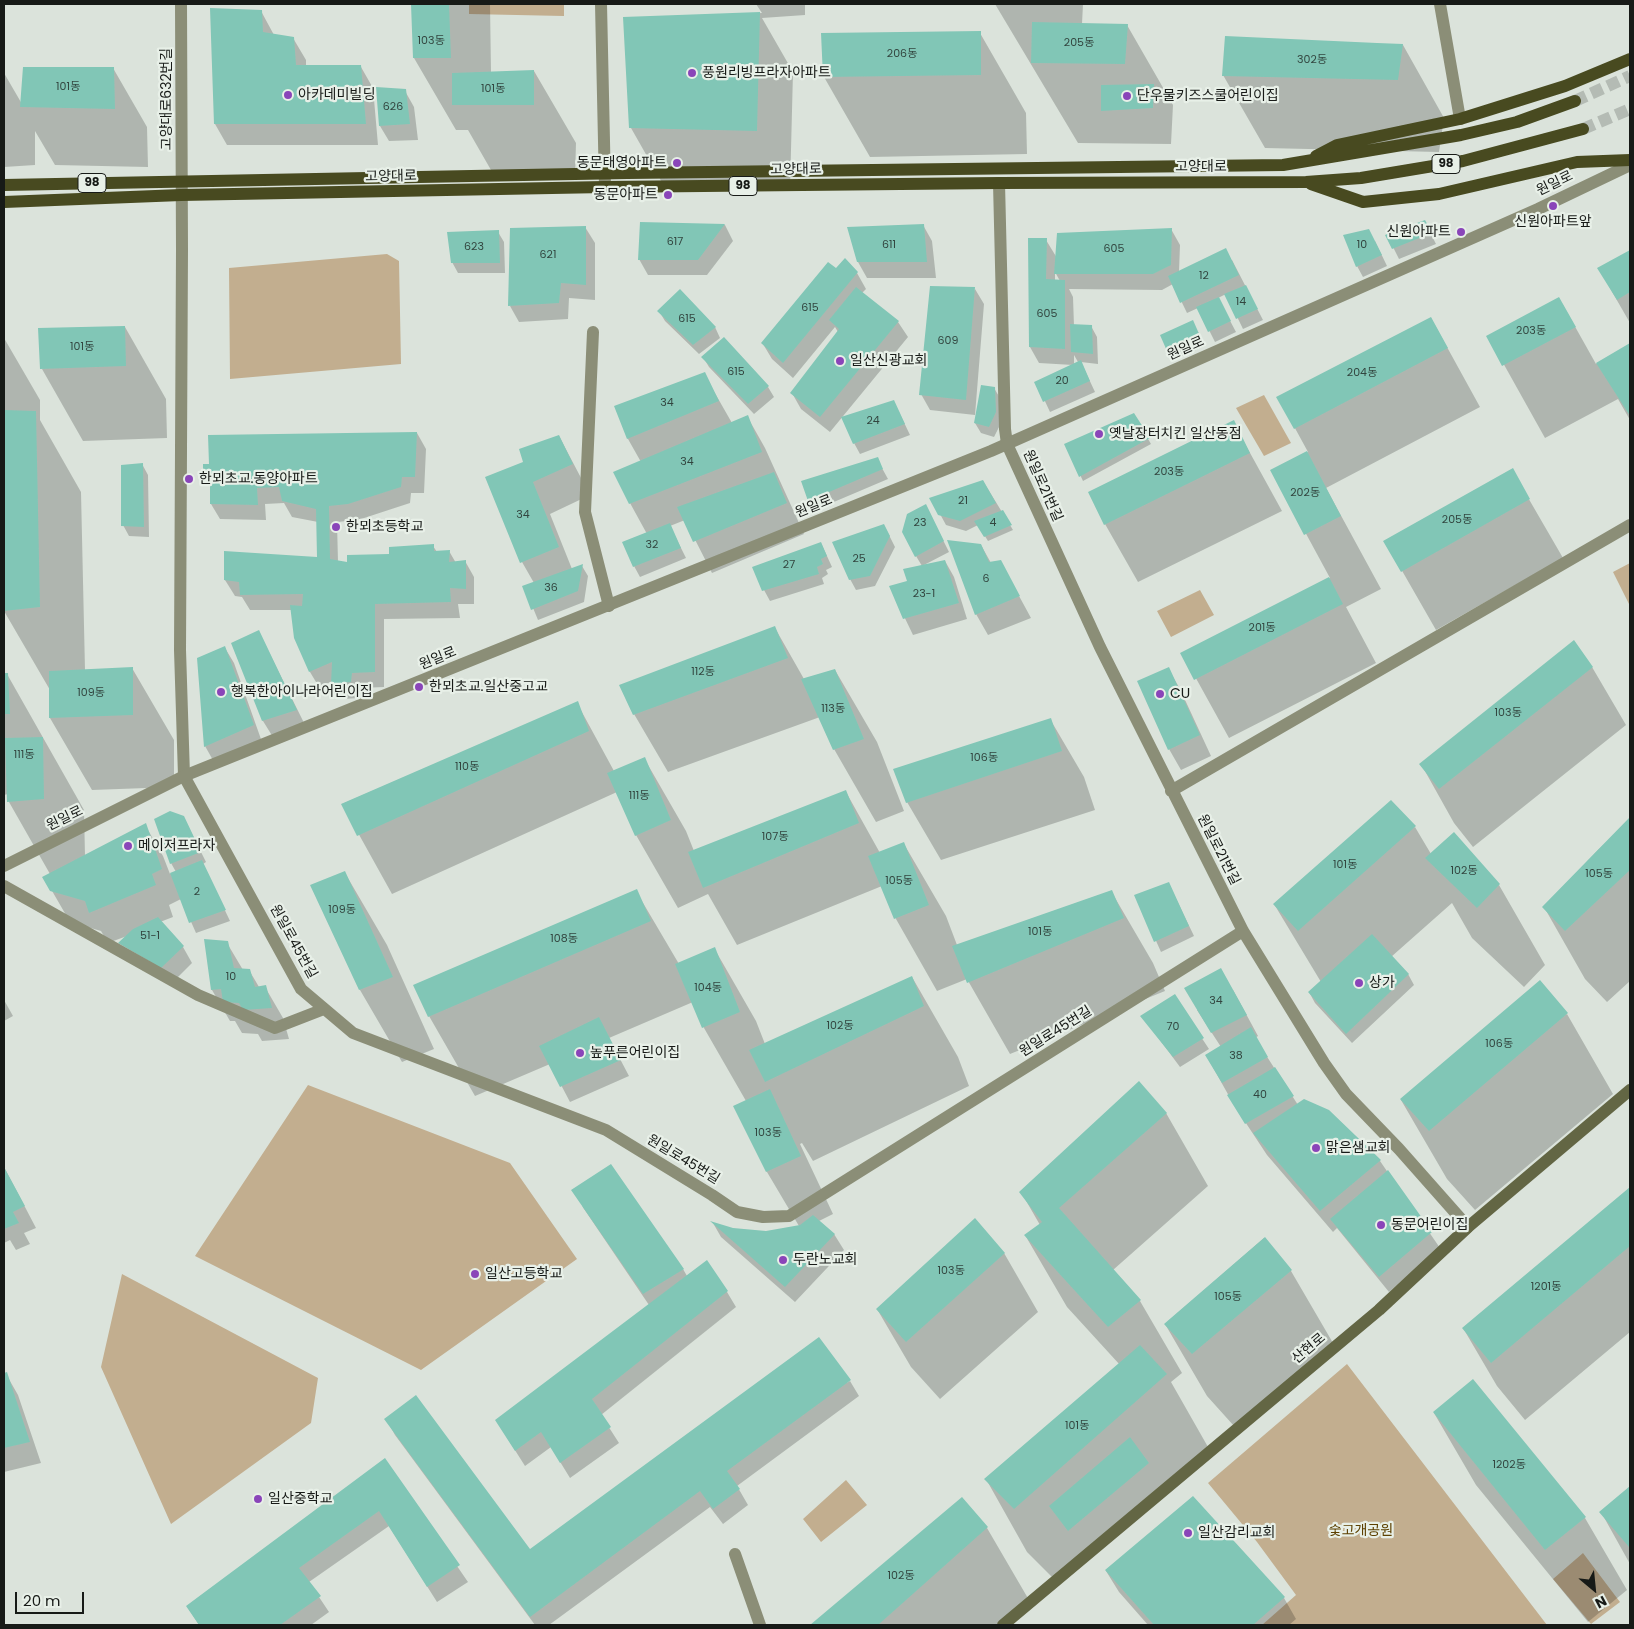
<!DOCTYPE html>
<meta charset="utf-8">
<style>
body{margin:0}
#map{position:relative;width:1634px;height:1629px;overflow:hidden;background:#dbe3db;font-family:Poppins,sans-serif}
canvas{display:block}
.frame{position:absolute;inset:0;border:5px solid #171a17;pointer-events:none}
.north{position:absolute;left:1569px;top:1564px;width:50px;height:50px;-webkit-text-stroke:4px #e8f0e8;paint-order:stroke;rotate:152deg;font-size:14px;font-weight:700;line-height:20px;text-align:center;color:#171a17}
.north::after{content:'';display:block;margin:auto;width:18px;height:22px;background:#171a17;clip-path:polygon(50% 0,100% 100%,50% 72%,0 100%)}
.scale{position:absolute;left:15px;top:1592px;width:69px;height:22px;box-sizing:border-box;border:2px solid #171a17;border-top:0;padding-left:6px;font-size:15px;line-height:18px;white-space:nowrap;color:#171a17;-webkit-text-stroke:4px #e8f0e8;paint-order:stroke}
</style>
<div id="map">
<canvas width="1634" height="1629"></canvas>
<div class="frame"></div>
<div class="north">N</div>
<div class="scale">20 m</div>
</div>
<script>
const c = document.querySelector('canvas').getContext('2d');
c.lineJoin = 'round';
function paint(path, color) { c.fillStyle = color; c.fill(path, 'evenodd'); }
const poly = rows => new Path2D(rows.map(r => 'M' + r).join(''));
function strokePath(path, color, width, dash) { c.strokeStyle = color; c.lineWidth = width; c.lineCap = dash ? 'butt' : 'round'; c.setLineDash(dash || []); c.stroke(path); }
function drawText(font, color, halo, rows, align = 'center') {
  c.font = font + ' Poppins,"Noto Sans KR",sans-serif'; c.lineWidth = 4.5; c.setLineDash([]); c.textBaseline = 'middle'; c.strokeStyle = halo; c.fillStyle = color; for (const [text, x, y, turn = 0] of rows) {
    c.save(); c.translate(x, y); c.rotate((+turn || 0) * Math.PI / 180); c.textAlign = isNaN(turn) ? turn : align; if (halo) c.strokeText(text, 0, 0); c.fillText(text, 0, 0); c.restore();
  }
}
paint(poly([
 [469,4,564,4,564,16,469,14],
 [387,254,399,261,401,364,230,379,229,268],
 [1264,395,1291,443,1264,456,1236,408],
 [1630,563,1630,606,1613,572],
 [1200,590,1214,615,1171,637,1157,611],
 [308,1085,510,1163,577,1259,421,1370,195,1256],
 [122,1274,318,1378,311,1423,171,1524,101,1367],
 [1347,1364,1547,1625,1262,1625,1296,1595,1257,1542,1208,1483],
 [846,1480,867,1505,821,1542,803,1519],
 [1583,1553,1620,1602,1591,1624,1553,1579]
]), '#c2ae8f');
paint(poly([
 [412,4,490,4,491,73,534,71,576,143,575,177,495,177,468,130,456,130,414,58],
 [756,4,805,4,805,15,762,18,793,72,790,189,664,186,631,128,624,18,762,13],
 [995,4,1083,4,1082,24,1127,25,1173,105,1171,144,1078,143],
 [211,9,261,11,274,35,293,38,306,60,306,66,361,67,373,88,378,145,227,145,215,124],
 [980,33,1026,113,1027,154,870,157,824,77,823,34],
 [1403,45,1444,118,1439,152,1265,148,1223,75],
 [113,68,147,127,148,167,55,165,35,131,35,165,4,167,4,73,22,104],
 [405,91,414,107,418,140,389,141,380,126],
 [641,223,725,225,733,241,707,275,648,275,639,259],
 [923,225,932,241,936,278,867,278,858,262],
 [585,227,595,243,595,300,569,298,568,319,519,322,510,306],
 [1171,229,1180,245,1179,272,1232,260,1263,320,1243,329,1226,294,1218,298,1236,332,1215,342,1198,308,1187,313,1173,284,1162,290,1069,289,1073,297,1074,326,1091,326,1097,337,1098,364,1081,362,1095,392,1050,412,1036,382,1073,365,1039,363,1030,347,1030,239,1046,240,1057,258],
 [1055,272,1060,281,1055,281],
 [1074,355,1078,362,1074,364],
 [498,232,504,242,505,273,458,273,452,262],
 [1430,232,1436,244,1399,259,1387,235],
 [1375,241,1387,266,1363,277,1357,266],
 [1630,252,1630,323,1599,269],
 [836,270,857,273,866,289,862,293,898,322,908,337,830,432,801,409,792,393,838,332,835,327,793,378,772,359,763,344],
 [975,289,984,304,975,415,930,410,921,394],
 [1559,298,1596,364,1630,345,1630,420,1618,399,1545,438,1488,336],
 [659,311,715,327,720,338,699,354,665,321],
 [1431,318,1480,407,1326,488,1381,589,1346,607,1376,663,1229,738,1182,653,1330,578,1272,471,1308,452,1278,397],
 [125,327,166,399,167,438,83,441,42,369],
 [1198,332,1205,346,1174,360,1168,350],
 [4,338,40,400,40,420,81,492,85,670,132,668,174,740,174,787,92,790,50,718,50,690,4,611],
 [723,339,768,387,774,397,754,414,709,367,703,357],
 [704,374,732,423,747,416,765,448,804,534,712,573,685,520,670,526,686,558,640,577,634,566,647,534,630,503,641,462,628,439,615,407],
 [994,388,1000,398,1001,423,994,437,981,433,975,423],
 [899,412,910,435,860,454,854,443],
 [1134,415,1151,444,1083,481,1066,445],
 [1233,422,1282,511,1138,582,1105,524],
 [417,433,426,449,424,493,411,493,410,503,358,520,337,522,338,562,348,564,433,546,437,552,449,551,456,563,465,561,474,577,474,604,458,604,460,618,384,619,384,687,361,688,359,698,342,699,333,681,319,687,310,672,291,610,250,610,242,597,235,596,225,580,318,558,318,522,292,517,284,503,265,504,266,520,220,519,211,504,211,488,205,477],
 [559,436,590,495,550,514,572,569,582,566,588,576,584,602,538,620,524,586,534,583,522,562,524,463],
 [877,459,888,479,815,510,809,500],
 [142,464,148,475,149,537,129,536,123,525],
 [1512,470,1563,558,1436,630,1385,541],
 [983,481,1013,530,988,541,978,525,966,531,946,525,940,514],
 [931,516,949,552,924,565,945,561,954,577,967,619,913,635,890,587,909,582,922,566,916,556],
 [889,535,895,547,875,586,856,590,850,579],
 [821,543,832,567,826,570,828,574,822,578,824,584,770,601,764,590],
 [981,545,991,563,1012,583,1031,618,988,635,976,614],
 [775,628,804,679,835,670,877,742,904,811,876,822,834,749,820,717,668,772,634,714],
 [259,632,308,731,276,742,263,721,232,644],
 [225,648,234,663,262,742,214,762,205,746],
 [1592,667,1626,725,1473,847,1454,823,1421,764],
 [1168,668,1180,689,1211,756,1181,770,1169,749],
 [4,674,7,674,84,810,85,856,145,825,163,856,170,874,176,872,171,863,189,828,206,862,203,864,230,921,196,933,181,899,169,905,173,917,160,922,183,947,192,963,171,984,127,936,108,943,101,931,70,922,44,877,50,874,9,802,8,794,4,795],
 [577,703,614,771,644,758,686,831,694,851,846,792,880,853,904,844,946,916,957,945,1111,891,1153,963,1165,991,1010,1054,967,979,937,991,896,919,882,886,737,945,708,894,678,908,636,835,617,792,392,894,342,804],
 [1050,719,1084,777,1095,810,941,860,907,802],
 [1630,820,1630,981,1607,1002,1585,979,1544,907,1598,850],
 [1415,827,1431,854,1499,885,1545,965,1524,987,1472,938,1452,903,1391,957,1408,974,1414,985,1352,1043,1315,1003,1309,992,1321,982,1274,904],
 [345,873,387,945,434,1049,402,1062,360,990],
 [1169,884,1194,936,1161,952,1136,896],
 [636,891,679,964,714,948,756,1021,765,1044,912,977,958,1057,969,1086,813,1161,802,1143,800,1144,833,1214,819,1221,834,1234,844,1250,795,1302,721,1237,713,1223,733,1229,766,1233,799,1226,767,1172,735,1107,746,1101,704,1028,693,1002,609,1038,629,1076,570,1102,550,1064,475,1096,429,1016],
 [206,940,227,943,243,970,249,970,259,987,265,987,283,1018,289,1039,262,1041,258,1034,242,1033,235,1021,230,1021,212,990],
 [1233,990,1258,1036,1255,1038,1298,1105,1329,1111,1380,1161,1440,1248,1389,1292,1337,1228,1333,1232,1267,1155,1234,1105,1206,1055,1221,1047,1197,1010],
 [1174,996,1209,1049,1180,1067,1142,1016],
 [4,1000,13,1016,4,1021],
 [1567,1014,1613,1094,1475,1210,1447,1179,1401,1100],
 [1166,1113,1208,1186,1113,1270,1140,1301,1182,1373,1171,1382,1208,1447,1056,1581,1027,1552,986,1479,1120,1365,1067,1307,1025,1235,1040,1225,1021,1192],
 [4,1167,36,1228,24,1233,30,1244,16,1250,10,1240,4,1243],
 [1630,1189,1630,1332,1525,1420,1497,1386,1463,1328],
 [582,1206,683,1269,687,1276,727,1292,736,1307,601,1415,619,1443,570,1478,551,1447,525,1466,506,1436,649,1305],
 [1264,1238,1291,1271,1333,1343,1234,1426,1207,1396,1165,1324],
 [1004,1253,1038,1312,940,1399,911,1367,877,1309],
 [4,1374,6,1374,18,1395,41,1463,4,1472],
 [850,1381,859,1396,737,1486,748,1505,723,1524,710,1507,549,1625,535,1625,395,1435,386,1419,530,1551],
 [1473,1381,1585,1518,1627,1590,1588,1622,1476,1485,1434,1413],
 [384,1460,468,1582,437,1602,389,1526,309,1582,329,1612,311,1625,199,1625,187,1606],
 [1630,1487,1630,1564,1601,1512],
 [1193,1498,1284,1598,1296,1619,1289,1625,1148,1625,1119,1592,1106,1571],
 [962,1499,987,1528,1029,1600,1001,1625,812,1625]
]), '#0003');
paint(poly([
 [411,4,449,4,451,58,413,58],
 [210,8,262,10,263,32,294,37,296,65,361,65,366,124,214,124],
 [760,12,757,131,629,128,623,17],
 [1032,22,1128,24,1125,64,1031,63],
 [981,31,981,75,823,77,821,33],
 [1225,36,1377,43,1403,44,1398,80,1222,76],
 [23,67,114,67,115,109,20,107],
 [534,70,534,105,452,105,452,73],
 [1154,84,1153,108,1101,111,1101,85],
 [376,87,406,89,410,124,379,126],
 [1425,220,1432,233,1392,249,1385,235],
 [640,222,725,224,698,260,638,260],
 [924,224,927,262,857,262,847,227],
 [586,226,586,285,561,283,559,303,508,306,510,228],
 [1172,228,1171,265,1153,274,1054,274,1057,233],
 [1369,229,1382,255,1356,267,1343,235],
 [499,230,500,263,451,263,447,232],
 [1028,238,1047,238,1046,279,1065,280,1065,349,1029,347],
 [1226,248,1239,275,1180,303,1168,276],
 [1630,250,1630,292,1617,300,1597,268],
 [845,258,858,272,783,363,761,343,828,262,836,268],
 [1246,285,1258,309,1236,319,1224,294],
 [930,286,975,287,966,400,919,395],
 [856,287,899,321,820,417,790,393,839,329,829,320],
 [680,289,716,327,693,345,657,311],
 [1219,297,1231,321,1208,332,1196,307],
 [1559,297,1576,327,1502,366,1486,336],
 [1431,317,1448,348,1294,429,1276,397],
 [1193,320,1200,336,1167,351,1160,335],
 [1070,324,1092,325,1093,354,1071,352],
 [125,326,126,366,40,369,38,328],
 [724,337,769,386,748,404,701,357],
 [1630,343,1630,416,1596,363],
 [1081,360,1090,381,1043,402,1034,382],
 [705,372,719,401,627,439,614,406],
 [981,385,995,387,996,412,989,427,974,423],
 [894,400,905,424,853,444,841,417],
 [4,410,36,411,40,607,4,611],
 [1134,413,1150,438,1079,477,1064,444],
 [748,415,762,452,629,504,613,472],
 [1234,420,1250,453,1104,525,1088,492],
 [417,432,415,477,402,477,401,487,348,504,329,506,330,559,347,562,347,555,389,554,389,547,434,544,434,551,450,550,449,562,466,560,466,589,450,588,451,602,375,604,375,672,352,673,351,682,331,684,332,662,309,672,294,638,290,605,302,606,303,594,240,595,239,582,224,580,224,551,317,557,316,509,282,501,279,487,257,488,258,505,210,504,210,479,203,477,203,464,209,464,208,435],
 [559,435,573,464,533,482,559,547,520,563,485,477,523,462,519,449],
 [1307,451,1341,516,1304,535,1270,470],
 [878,457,883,469,808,501,801,481],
 [143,463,144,527,121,526,121,465],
 [1513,468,1530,499,1401,572,1383,541],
 [774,472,787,503,693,542,677,507],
 [983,480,996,503,960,521,938,515,929,498],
 [926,504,944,541,915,557,902,532,907,514],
 [1003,510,1012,525,984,537,974,521],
 [670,523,681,548,633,567,622,542],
 [884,524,890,536,870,576,849,580,832,542],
 [947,540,981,544,989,562,1001,560,1020,596,975,615],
 [821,542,827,556,821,559,823,564,817,567,819,574,762,591,752,567],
 [945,560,959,603,903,619,889,586,907,581,903,569],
 [583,564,578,591,531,610,522,586],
 [1329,577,1343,604,1194,680,1180,653],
 [775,626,788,658,633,715,619,685],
 [259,630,297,710,262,721,231,643],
 [1574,640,1593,667,1439,789,1419,764],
 [225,646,254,725,204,747,197,658],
 [133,667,133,715,49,718,49,671],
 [1169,667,1200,735,1168,750,1137,681],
 [835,669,864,739,833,750,801,679],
 [4,673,8,673,10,714,4,714],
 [578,701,589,731,357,836,341,804],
 [1051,718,1062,751,906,803,893,769],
 [43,737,44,799,7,802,5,738],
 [645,757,671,820,635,836,607,773],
 [846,790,859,823,703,888,688,852],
 [1391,800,1416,826,1298,931,1273,904],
 [170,811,184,816,201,852,170,864,154,819],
 [1630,817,1630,870,1565,931,1542,907],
 [146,823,162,869,152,874,156,885,89,913,85,901,50,891,42,877],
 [1454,832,1500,884,1477,908,1425,858],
 [904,842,929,905,894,919,868,856],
 [202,860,226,910,189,923,170,873],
 [345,871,393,977,359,990,310,885],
 [1169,882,1189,926,1154,942,1134,895],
 [637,889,651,921,428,1017,413,985],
 [1112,890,1124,918,967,983,952,946],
 [158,917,184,946,161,968,118,943,133,929],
 [1372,934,1409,974,1346,1034,1308,992],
 [204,939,228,941,234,968,250,969,255,987,266,985,272,1008,243,1010,239,1003,223,1002,221,989,211,990],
 [715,947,740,1012,702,1028,675,964],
 [1221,968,1247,1015,1211,1033,1184,988],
 [912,976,924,1006,765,1082,749,1050],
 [1540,980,1568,1013,1429,1131,1400,1099],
 [1175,994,1204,1038,1173,1057,1140,1016],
 [599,1017,621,1060,560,1087,539,1046],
 [1251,1027,1268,1057,1222,1083,1205,1055],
 [1275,1067,1294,1096,1245,1124,1227,1095],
 [1139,1081,1167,1113,1059,1208,1141,1300,1108,1327,1024,1235,1042,1222,1019,1192],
 [770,1089,801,1156,766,1172,733,1106],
 [1304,1099,1329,1110,1381,1160,1320,1211,1253,1133],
 [611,1164,684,1269,643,1294,571,1190],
 [4,1167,25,1206,13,1212,19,1223,4,1229],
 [1388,1170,1432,1232,1379,1277,1330,1219],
 [1630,1187,1630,1246,1491,1363,1462,1328],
 [813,1215,835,1234,785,1287,710,1221,733,1228,766,1231,800,1225],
 [975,1218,1005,1253,906,1342,876,1309],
 [1265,1237,1292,1270,1192,1354,1164,1324],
 [707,1260,728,1291,592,1399,611,1427,560,1463,541,1432,515,1451,495,1420],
 [819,1337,851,1380,727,1471,740,1489,713,1509,700,1491,530,1617,384,1419,416,1395,530,1549],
 [1140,1345,1167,1374,1014,1509,984,1479],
 [7,1372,30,1442,4,1448,4,1373],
 [1473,1379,1586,1517,1545,1550,1433,1412],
 [1130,1437,1149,1463,1068,1531,1049,1506],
 [385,1458,460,1565,427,1587,379,1511,299,1568,321,1596,280,1625,199,1625,186,1606],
 [1630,1486,1630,1546,1629,1547,1599,1512],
 [1193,1496,1285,1597,1253,1625,1154,1625,1105,1570],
 [962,1497,988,1527,878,1625,810,1625]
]), '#81c6b6');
strokePath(poly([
 [1575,101,1630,76],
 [1583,129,1630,109]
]), '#b4bbb4', 12, [12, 6]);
strokePath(poly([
 [181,4,182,250,180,650,184,776,301,989,353,1033,606,1130,712,1195,737,1212,763,1217,789,1216,1243,931],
 [601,4,605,187],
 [1440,4,1460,119],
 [999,183,1005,429,1007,444,1100,647,1243,931,1324,1063,1346,1094,1399,1149,1468,1227],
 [593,332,585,512,609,606],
 [1171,791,1630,525],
 [4,886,198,995,275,1028,324,1009],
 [735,1554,760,1625]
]), '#8b8e77', 12);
strokePath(poly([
 [4,866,184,776,991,451,1538,209,1630,165]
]), '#8b8e77', 12);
strokePath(poly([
 [1003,1625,1379,1310,1468,1227,1630,1090]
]), '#636644', 12);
strokePath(poly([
 [1316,156,1337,145,1460,119,1565,86,1630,59],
 [1311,184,1363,202,1439,194,1577,162,1630,160],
 [4,185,627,173,1283,165,1461,135,1517,122,1575,101],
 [4,202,181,195,605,187,999,183,1306,182,1361,178,1463,161,1583,129]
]), '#484a20', 12);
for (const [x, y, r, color] of [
 [692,73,5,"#8a45b9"],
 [288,95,5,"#8a45b9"],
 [1127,96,5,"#8a45b9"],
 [677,163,5,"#8a45b9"],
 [668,195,5,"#8a45b9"],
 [1553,206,5,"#8a45b9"],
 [1461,232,5,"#8a45b9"],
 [840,361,5,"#8a45b9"],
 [1099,434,5,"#8a45b9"],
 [189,479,5,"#8a45b9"],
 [336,527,5,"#8a45b9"],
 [419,687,5,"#8a45b9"],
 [221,692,5,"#8a45b9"],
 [1160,694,5,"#8a45b9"],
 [128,846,5,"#8a45b9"],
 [1359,983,5,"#8a45b9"],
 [580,1053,5,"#8a45b9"],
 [1316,1148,5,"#8a45b9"],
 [1381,1225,5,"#8a45b9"],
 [783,1260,5,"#8a45b9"],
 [475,1274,5,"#8a45b9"],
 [258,1499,5,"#8a45b9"],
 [1188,1533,5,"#8a45b9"]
]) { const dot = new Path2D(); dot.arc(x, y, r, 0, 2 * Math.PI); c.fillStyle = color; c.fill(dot); strokePath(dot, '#e8f0e8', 2); }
drawText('11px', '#32453f', null, [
 ["103동",431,41],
 ["205동",1079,43],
 ["206동",902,54],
 ["302동",1312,60],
 ["101동",68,87],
 ["101동",493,89],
 ["626",393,107],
 ["617",675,242],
 ["611",889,245],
 ["10",1362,245],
 ["623",474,247],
 ["605",1114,249],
 ["621",548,255],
 ["12",1204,276],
 ["14",1241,302],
 ["615",810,308],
 ["605",1047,314],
 ["615",687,319],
 ["203동",1531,331],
 ["609",948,341],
 ["101동",82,347],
 ["615",736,372],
 ["204동",1362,373],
 ["20",1062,381],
 ["34",667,403],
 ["24",873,421],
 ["34",687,462],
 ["203동",1169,472],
 ["202동",1305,493],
 ["21",963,501],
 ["34",523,515],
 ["205동",1457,520],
 ["23",920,523],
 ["4",993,523],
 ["32",652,545],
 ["25",859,559],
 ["27",789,565],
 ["6",986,579],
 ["36",551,588],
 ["23-1",924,594],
 ["201동",1262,628],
 ["112동",703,672],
 ["109동",91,693],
 ["113동",833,709],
 ["103동",1508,713],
 ["111동",24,755],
 ["106동",984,758],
 ["110동",467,767],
 ["111동",639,796],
 ["107동",775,837],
 ["101동",1345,865],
 ["102동",1464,871],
 ["105동",1599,874],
 ["105동",899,881],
 ["2",197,892],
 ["109동",342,910],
 ["101동",1040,932],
 ["51-1",150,936],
 ["108동",564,939],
 ["10",231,977],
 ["104동",708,988],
 ["34",1216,1001],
 ["102동",840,1026],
 ["70",1173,1027],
 ["106동",1499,1044],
 ["38",1236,1056],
 ["40",1260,1095],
 ["103동",768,1133],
 ["103동",951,1271],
 ["1201동",1546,1287],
 ["105동",1228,1297],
 ["101동",1077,1426],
 ["1202동",1509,1465],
 ["102동",901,1576]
]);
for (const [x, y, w] of [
 [1446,164,28],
 [92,183,28],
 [743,186,28]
]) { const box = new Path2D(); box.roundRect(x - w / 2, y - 9.5, w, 19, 4); c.fillStyle = '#e8f0e8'; c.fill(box); strokePath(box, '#171a17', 1); }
drawText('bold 12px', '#171a17', null, [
 ["98",1446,164],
 ["98",92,183],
 ["98",743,186]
]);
drawText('14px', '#171a17', '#e8f0e8', [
 ["풍원리빙프라자아파트",702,73],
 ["아카데미빌딩",298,95],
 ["단우물키즈스쿨어린이집",1137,96],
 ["동문태영아파트",667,163,"right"],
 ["동문아파트",658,195,"right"],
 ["신원아파트앞",1553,222,"center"],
 ["신원아파트",1451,232,"right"],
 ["일산신광교회",850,361],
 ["옛날장터치킨 일산동점",1109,434],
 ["한뫼초교.동양아파트",199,479],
 ["한뫼초등학교",346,527],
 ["한뫼초교.일산중고교",429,687],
 ["행복한아이나라어린이집",231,692],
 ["CU",1170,694],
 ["메이저프라자",138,846],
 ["상가",1369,983],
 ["높푸른어린이집",590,1053],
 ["맑은샘교회",1326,1148],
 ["동문어린이집",1391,1225],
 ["두란노교회",793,1260],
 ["일산고등학교",485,1274],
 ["일산중학교",268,1499],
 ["일산감리교회",1198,1533]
], 'left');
drawText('14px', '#171a17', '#e8f0e8', [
 ["고양대로632번길",167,99,-90],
 ["고양대로",1201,167],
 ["고양대로",796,170,-1],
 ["고양대로",391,177,-1],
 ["원일로",1555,184,-26],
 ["원일로",1186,349,-24],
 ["원일로21번길",1042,486,66],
 ["원일로",814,507,-22],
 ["원일로",438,659,-22],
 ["원일로",65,819,-26],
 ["원일로21번길",1218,850,63],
 ["원일로45번길",293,942,61],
 ["원일로45번길",1056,1032,-32],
 ["원일로45번길",683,1160,31],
 ["산현로",1309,1349,-40]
]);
drawText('14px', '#5d4000', '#e8f0e8', [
 ["숯고개공원",1361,1531]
]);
</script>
